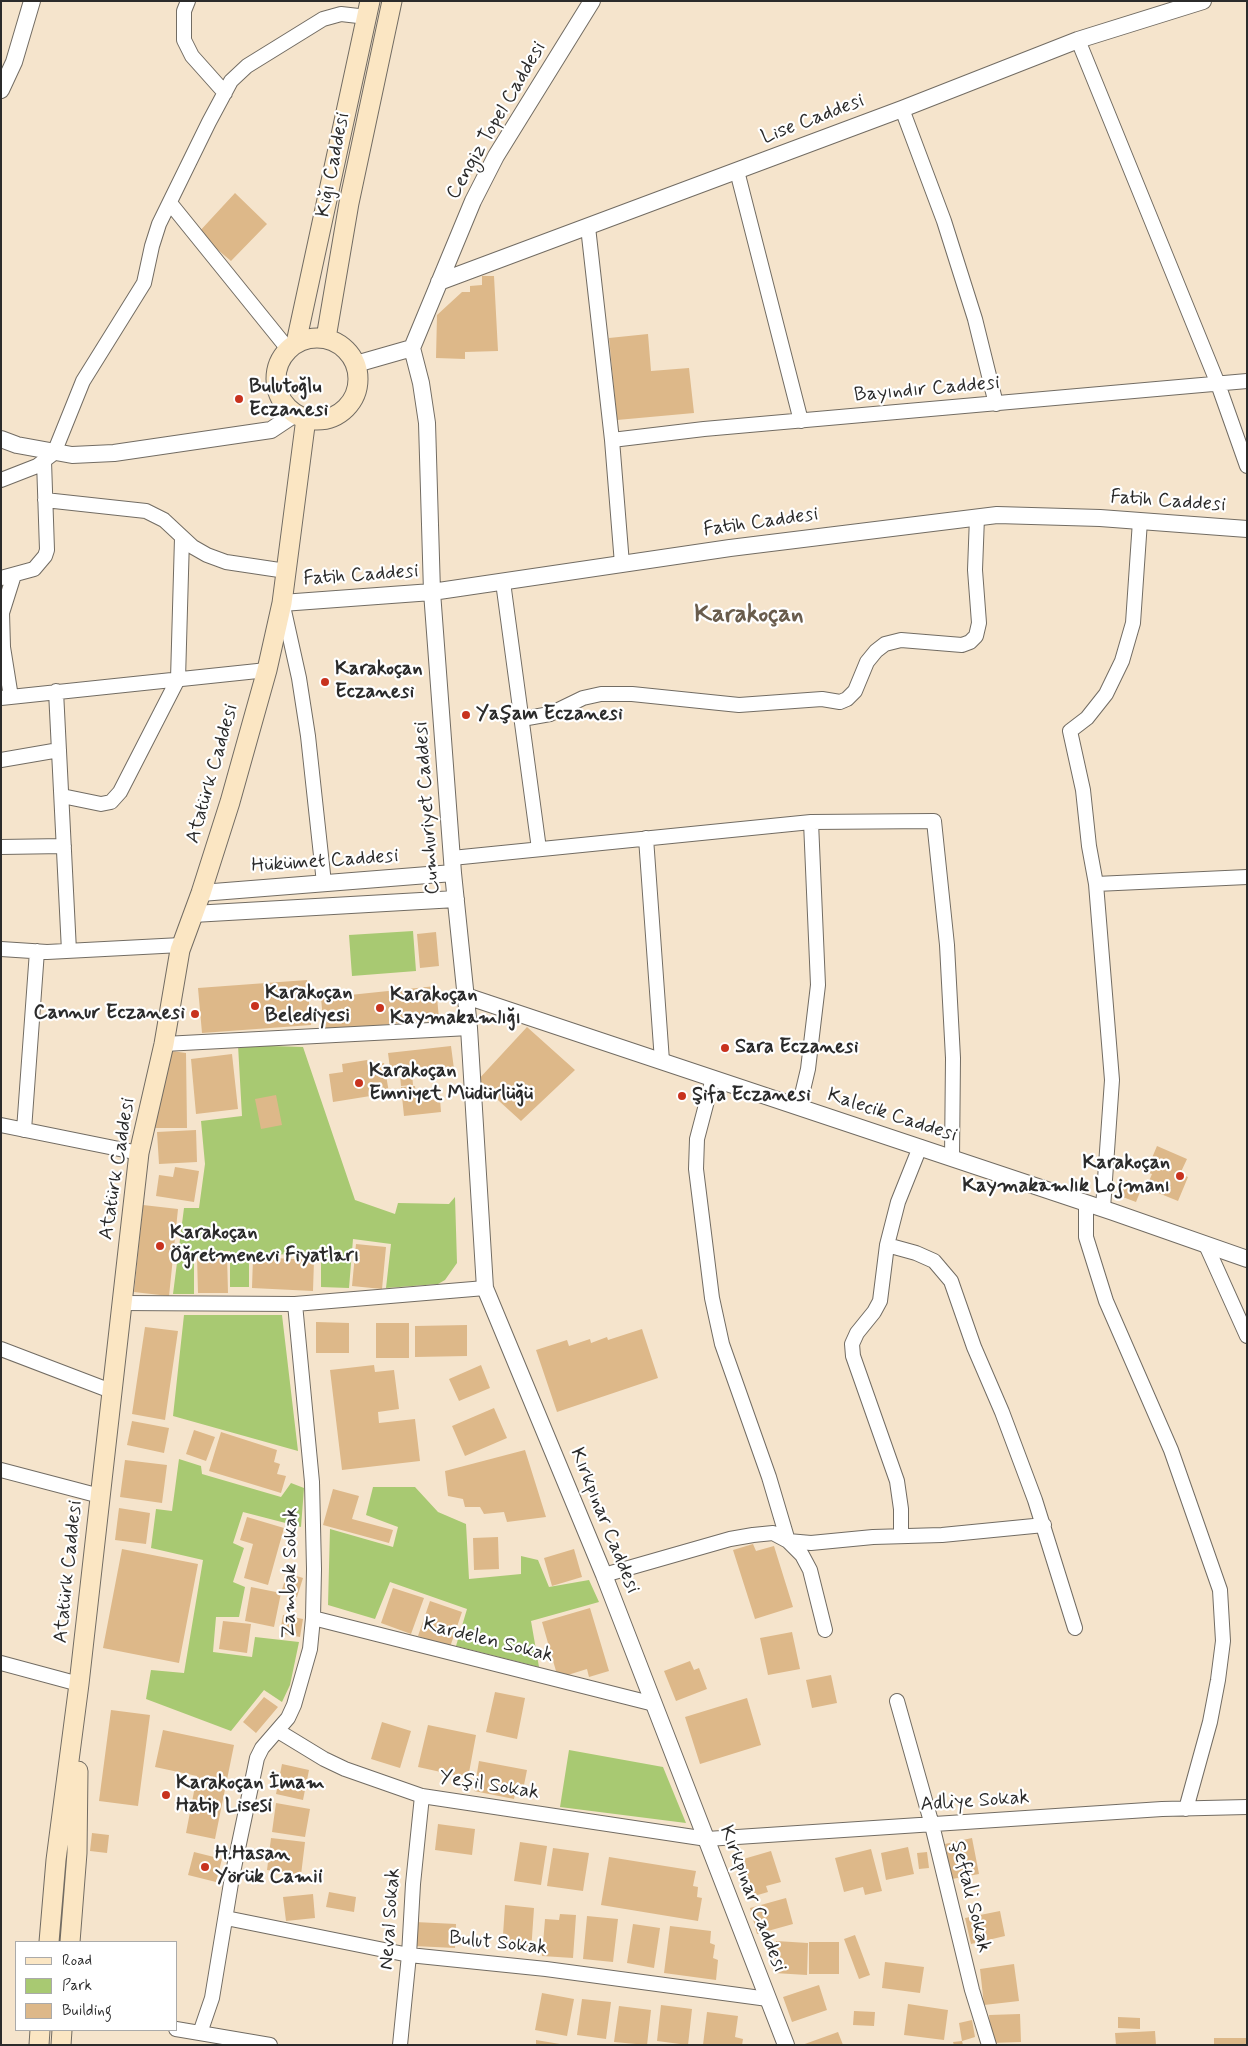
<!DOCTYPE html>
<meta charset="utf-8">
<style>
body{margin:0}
#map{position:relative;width:1248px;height:2046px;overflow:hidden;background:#f5e4cc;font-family:Mynerve,sans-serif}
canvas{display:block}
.frame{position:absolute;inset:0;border:2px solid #2b2b2b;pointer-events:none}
.legend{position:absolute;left:15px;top:1941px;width:162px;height:90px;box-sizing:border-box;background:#fff;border:1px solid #aaa;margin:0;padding:6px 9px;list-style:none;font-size:15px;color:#2b2b2b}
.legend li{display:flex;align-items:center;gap:10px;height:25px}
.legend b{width:25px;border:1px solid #aaa}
</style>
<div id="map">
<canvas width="1248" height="2046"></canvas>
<div class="frame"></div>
<ul class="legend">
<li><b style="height:6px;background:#fbe6c3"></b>Road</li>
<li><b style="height:14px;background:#a8c972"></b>Park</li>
<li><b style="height:14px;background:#ddb889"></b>Building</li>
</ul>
</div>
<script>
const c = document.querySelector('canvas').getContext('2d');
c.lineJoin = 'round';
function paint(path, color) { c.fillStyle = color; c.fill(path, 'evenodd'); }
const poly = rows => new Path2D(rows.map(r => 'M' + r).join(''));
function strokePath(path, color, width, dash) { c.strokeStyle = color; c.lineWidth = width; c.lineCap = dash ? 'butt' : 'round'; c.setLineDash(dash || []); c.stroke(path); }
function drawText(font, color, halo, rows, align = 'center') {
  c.font = font + ' Mynerve,sans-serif'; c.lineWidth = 4.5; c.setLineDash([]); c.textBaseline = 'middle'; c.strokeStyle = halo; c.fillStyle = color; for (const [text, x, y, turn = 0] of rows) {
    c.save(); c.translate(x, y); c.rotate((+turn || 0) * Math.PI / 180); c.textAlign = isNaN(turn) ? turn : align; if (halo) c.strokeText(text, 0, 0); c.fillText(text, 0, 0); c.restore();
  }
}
paint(poly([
 [413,931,416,971,352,976,349,935],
 [238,1045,303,1047,355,1200,395,1214,398,1203,449,1204,455,1197,457,1263,445,1280,438,1284,386,1288,391,1244,353,1239,349,1288,321,1287,321,1256,249,1253,249,1287,230,1287,230,1251,194,1251,194,1294,173,1294,184,1208,199,1208,205,1164,201,1121,242,1116],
 [184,1315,282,1315,298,1451,173,1416],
 [179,1459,201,1466,202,1474,281,1497,291,1483,304,1488,301,1527,243,1512,233,1543,244,1548,233,1582,245,1587,239,1617,216,1617,213,1652,252,1657,255,1637,299,1642,290,1685,282,1702,264,1690,231,1731,146,1699,151,1670,184,1673,203,1560,151,1548,156,1509,172,1511],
 [373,1487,415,1487,438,1512,466,1524,469,1579,521,1574,521,1556,538,1560,549,1587,589,1580,599,1602,531,1621,539,1667,456,1646,467,1609,390,1582,375,1619,328,1605,330,1529,393,1547,398,1527,366,1515],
 [569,1750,663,1767,686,1823,560,1807]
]), '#a8c972');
paint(poly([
 [235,193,267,224,231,261,198,233],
 [482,276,494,276,498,351,465,352,465,359,436,358,437,315,462,292,470,292,470,286,482,285],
 [648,334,651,371,689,368,694,413,617,420,609,338],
 [436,932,439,966,420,968,417,934],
 [307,980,311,1025,202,1033,198,988],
 [436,986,439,1019,324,1031,321,998],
 [527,1027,575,1070,521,1121,477,1081],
 [451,1046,454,1069,412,1073,413,1085,401,1086,400,1075,391,1076,388,1053],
 [164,1050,186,1053,187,1128,154,1128],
 [232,1054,238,1109,196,1114,191,1059],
 [367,1060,368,1066,384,1063,389,1093,333,1102,329,1074,343,1072,342,1064],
 [415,1086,417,1101,440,1099,441,1112,404,1116,401,1087],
 [276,1095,282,1125,261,1129,255,1099],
 [196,1130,197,1162,159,1164,157,1132],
 [1157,1146,1187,1159,1180,1174,1188,1177,1178,1201,1146,1188,1152,1174,1146,1172],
 [175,1167,199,1171,194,1202,156,1196,159,1175,173,1177],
 [1126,1180,1142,1187,1136,1202,1120,1196],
 [143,1205,178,1209,169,1296,134,1292],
 [356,1244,386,1247,382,1289,352,1286],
 [227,1255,228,1293,198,1293,197,1256],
 [253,1257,314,1260,313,1291,252,1288],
 [316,1322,349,1323,349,1353,316,1353],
 [376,1323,409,1323,409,1358,376,1358],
 [467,1325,467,1356,415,1357,415,1326],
 [145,1327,178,1331,165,1420,132,1414],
 [642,1329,658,1378,557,1412,536,1350,567,1340,569,1346,590,1339,591,1343,607,1337,608,1340],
 [374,1365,375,1372,394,1370,399,1409,378,1412,379,1423,415,1419,420,1461,342,1470,330,1370],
 [481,1365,490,1388,459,1401,449,1379],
 [494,1408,507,1438,465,1456,452,1426],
 [132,1421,169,1428,164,1453,127,1445],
 [194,1430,215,1437,206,1461,186,1454],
 [221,1432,277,1450,274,1462,280,1464,277,1474,286,1476,281,1493,209,1471],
 [525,1450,546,1517,507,1522,504,1512,484,1514,480,1507,465,1507,463,1499,448,1496,445,1471],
 [125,1460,167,1465,162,1503,120,1497],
 [333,1489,359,1496,352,1519,393,1530,389,1543,323,1525],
 [119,1508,150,1513,146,1544,115,1540],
 [247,1517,284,1528,268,1585,244,1578,253,1544,240,1540],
 [498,1537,499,1569,474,1570,473,1538],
 [753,1544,756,1551,774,1546,793,1607,755,1619,733,1550],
 [122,1549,198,1564,179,1663,103,1648],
 [574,1549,582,1577,552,1586,544,1558],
 [287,1573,303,1578,297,1597,281,1593,274,1627,245,1621,251,1587,281,1593],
 [393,1588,424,1598,411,1634,381,1623],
 [430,1601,462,1612,450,1647,418,1636],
 [590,1608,609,1671,589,1677,587,1669,558,1678,542,1622],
 [283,1615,303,1619,300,1637,280,1633],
 [223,1621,251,1624,247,1653,219,1649],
 [792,1632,800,1669,768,1675,760,1638],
 [690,1661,694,1670,699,1668,707,1689,676,1701,664,1671],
 [831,1675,837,1703,812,1708,806,1680],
 [495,1692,525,1698,517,1739,486,1732],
 [264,1697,278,1707,256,1733,243,1722],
 [747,1698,761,1745,700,1764,685,1717],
 [111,1710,150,1715,138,1806,99,1801],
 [382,1722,411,1731,400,1768,371,1759],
 [428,1725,476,1735,468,1778,418,1767],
 [163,1730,234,1745,215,1839,186,1833,197,1776,155,1767],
 [479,1761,527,1770,524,1785,517,1784,514,1799,474,1791],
 [282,1764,309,1770,303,1800,276,1794],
 [276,1803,310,1809,305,1837,272,1832],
 [438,1824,475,1829,472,1855,435,1850],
 [92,1833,109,1835,107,1853,90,1851],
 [271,1838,305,1842,301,1875,267,1870],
 [972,1838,979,1874,952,1879,945,1844],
 [520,1842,547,1846,541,1885,514,1881],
 [908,1847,914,1874,886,1880,881,1853],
 [553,1848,589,1853,583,1891,547,1886],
 [871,1849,882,1891,865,1895,863,1887,844,1892,835,1858],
 [771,1851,781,1882,766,1886,768,1892,751,1897,740,1860],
 [194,1852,222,1859,216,1882,188,1875],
 [927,1852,929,1868,919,1869,917,1853],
 [609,1857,696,1871,693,1886,698,1887,697,1897,702,1898,698,1921,601,1905],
 [329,1892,356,1897,354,1912,326,1907],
 [313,1894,315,1918,286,1921,283,1897],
 [786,1898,793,1924,757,1934,750,1908],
 [505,1905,534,1908,531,1952,502,1950],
 [1000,1911,1005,1936,971,1944,965,1918],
 [560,1914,576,1915,573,1958,542,1956,545,1919,559,1920],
 [587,1916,618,1919,613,1962,583,1959],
 [415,1922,456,1924,455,1948,414,1946],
 [633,1924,660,1928,654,1968,627,1963],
 [670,1926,711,1931,710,1943,715,1945,713,1958,718,1960,716,1980,664,1973],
 [855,1935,870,1975,859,1979,844,1939],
 [776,1941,808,1943,807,1975,774,1973],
 [809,1942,839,1942,839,1974,809,1974],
 [885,1962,924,1967,920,1993,882,1988],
 [1014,1964,1019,2001,984,2005,980,1969],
 [819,1985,827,2010,792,2022,783,1997],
 [542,1993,574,1999,567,2036,535,2030],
 [582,1999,611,2002,606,2039,577,2035],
 [908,2004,948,2010,944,2040,904,2035],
 [661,2005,692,2009,688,2045,657,2041],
 [619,2006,651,2010,647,2045,614,2042],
 [854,2011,875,2012,874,2026,853,2025],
 [707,2012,738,2016,735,2037,743,2039,742,2045,703,2045],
 [1020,2014,1021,2042,991,2043,989,2015],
 [1118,2017,1140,2018,1140,2029,1118,2028],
 [972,2020,975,2037,962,2041,959,2023],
 [1155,2031,1156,2045,1116,2045,1115,2033],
 [838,2032,843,2045,802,2045],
 [1214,2038,1247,2038,1247,2045,1214,2045],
 [536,2040,560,2044,559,2045,536,2045],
 [962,2041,963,2045,954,2045,953,2042]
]), '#ddb889');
const minor = poly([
 [188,1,184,11,184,40,192,56,225,93],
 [1078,40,1218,384,1247,466],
 [902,109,944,221,975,319,996,404],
 [737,171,801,421],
 [170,203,288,349],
 [588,227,612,440,622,564],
 [612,440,704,429,1247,381],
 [1,480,37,466,54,453,83,381,144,283,152,246,159,224,209,122,231,81,247,66,323,19,341,14,367,17],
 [45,500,146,511,164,520,193,547,207,555,226,562,286,571],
 [1,578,34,569,45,556,47,550,44,461],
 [503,582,539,849],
 [283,606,299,678,308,736,324,883],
 [56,691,69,951],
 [11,697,3,647,2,613,14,575],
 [1,698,267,670],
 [522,719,550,714,583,698,601,694,632,694,739,705,822,699,840,702,847,699,855,691,867,662,876,651,885,644,901,640,962,645,970,642,976,636,979,623,975,570,977,517],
 [1,760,59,750],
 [62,796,101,804,111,802,120,792,178,679,182,538],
 [646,838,662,1061],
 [1,847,64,846],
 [452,858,811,822,934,821,947,945,953,1058,952,1158],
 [1096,884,1089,846,1083,790,1070,731,1087,718,1106,694,1122,661,1133,623,1140,521],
 [1,949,47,952,181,945],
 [164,1044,469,1028],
 [713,1078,697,1139,696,1169,712,1298,722,1344,769,1477,788,1541,802,1555,810,1570,825,1630],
 [799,1107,808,1069,818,985,811,822],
 [1,1125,139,1153],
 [24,1130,37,951],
 [1086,1203,1086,1237,1106,1301,1171,1450,1220,1590,1223,1641,1218,1680,1210,1722,1186,1809],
 [1103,1208,1112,1080,1096,884,1247,877],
 [887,1245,916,1253,934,1261,951,1281,974,1347,1002,1412,1035,1500,1075,1628],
 [1206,1245,1247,1336],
 [121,1303,295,1304,485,1288],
 [1,1349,111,1391],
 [1,1470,100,1496],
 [901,1536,901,1509,897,1481,853,1356,852,1344,857,1333,874,1312,880,1301,887,1245,898,1202,920,1147],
 [604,1575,730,1539,753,1535,773,1533,788,1541,811,1543,873,1537,942,1535,1044,1525],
 [313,1618,654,1704],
 [1,1663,79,1684],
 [897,1701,932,1825,972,1990,989,2045],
 [278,1731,324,1759,345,1769,422,1796,707,1839,1162,1809,1247,1807],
 [226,1918,409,1955,546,1969,768,1999],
 [176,2029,270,2045],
 [200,2033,212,1998,232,1877,257,1758,262,1748,288,1718,294,1705,310,1649,313,1618,314,1569,312,1482,295,1304],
 [400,2045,409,1955,413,1884,422,1796]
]);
const tertiary = poly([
 [1,90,14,62,32,1],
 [439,282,902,109,1078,40,1203,1],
 [412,348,421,383,427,423,432,592,453,873,469,1028,485,1288,604,1575,786,2045],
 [412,348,473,201,496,156,592,1],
 [356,364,412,348],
 [1,439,17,445,72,455,114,453,271,430,295,414],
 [282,603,432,592,730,548,997,515,1100,518,1247,529],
 [201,893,453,873],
 [193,914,456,899],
 [466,996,1113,1212,1247,1259]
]);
const secondary = poly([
 '276 379a41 41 0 1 1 82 0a41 41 0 1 1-82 0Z',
 [326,338,349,203,392,1],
 [296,343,370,1],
 [49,1942,56,1860,79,1684,139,1153,164,1044,180,950,201,893,230,802,267,670,282,603,306,418],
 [70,1942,77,1853,78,1771],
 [39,2045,40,2030],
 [61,2045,62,2030]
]);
strokePath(minor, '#726c63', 16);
strokePath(tertiary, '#726c63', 18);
strokePath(secondary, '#726c63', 21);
strokePath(minor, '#fff', 14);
strokePath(tertiary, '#fff', 16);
strokePath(secondary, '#fbe6c3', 19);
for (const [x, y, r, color] of [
 [239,399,5,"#c8321e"],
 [325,682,5,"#c8321e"],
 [466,715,5,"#c8321e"],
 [255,1006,5,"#c8321e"],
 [380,1008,5,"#c8321e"],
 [195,1014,5,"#c8321e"],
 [725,1048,5,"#c8321e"],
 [359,1083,5,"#c8321e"],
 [682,1096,5,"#c8321e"],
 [1180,1176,5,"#c8321e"],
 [160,1246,5,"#c8321e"],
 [166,1795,5,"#c8321e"],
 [205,1867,5,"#c8321e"]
]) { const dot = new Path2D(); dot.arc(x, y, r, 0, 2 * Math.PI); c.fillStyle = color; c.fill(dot); strokePath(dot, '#fff', 2); }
drawText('20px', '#2b2b2b', '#fff', [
 ["Lise Caddesi",813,120,-21],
 ["Cengiz Topel Caddesi",497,121,-60],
 ["Kiğı Caddesi",334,165,-79],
 ["Bayındır Caddesi",927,390,-5],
 ["Fatih Caddesi",1168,502,4],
 ["Fatih Caddesi",761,523,-8],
 ["Fatih Caddesi",361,576,-4],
 ["Atatürk Caddesi",213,774,-74],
 ["Cumhuriyet Caddesi",428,808,-94],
 ["Hükümet Caddesi",325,862,-4],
 ["Kalecik Caddesi",892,1116,18],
 ["Atatürk Caddesi",118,1169,-81],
 ["Kırkpınar Caddesi",604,1521,68],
 ["Atatürk Caddesi",69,1572,-84],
 ["Zambak Sokak",291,1573,-89],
 ["Kardelen Sokak",488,1641,14],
 ["Yeşil Sokak",489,1786,9],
 ["Adliye Sokak",975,1802,-4],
 ["Şeftali Sokak",970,1897,76],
 ["Kırkpınar Caddesi",752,1899,69],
 ["Neval Sokak",391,1919,-86],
 ["Bulut Sokak",498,1944,6]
]);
drawText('bold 20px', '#2b2b2b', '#fff', [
 ["Bulutoğlu",249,388],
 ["Eczanesi",249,411],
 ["Karakoçan",335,670],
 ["Eczanesi",335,693],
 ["Yaşam Eczanesi",476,715],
 ["Karakoçan",265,994],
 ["Belediyesi",265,1017],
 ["Karakoçan",390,996],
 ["Kaymakamlığı",390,1019],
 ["Cannur Eczanesi",185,1014,"right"],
 ["Sara Eczanesi",735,1048],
 ["Karakoçan",369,1072],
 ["Emniyet Müdürlüğü",369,1095],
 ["Şifa Eczanesi",692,1096],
 ["Karakoçan",1170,1164,"right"],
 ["Kaymakamlık Lojmanı",1170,1187,"right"],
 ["Karakoçan",170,1234],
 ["Öğretmenevi Fiyatları",170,1257],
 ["Karakoçan İmam",176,1784],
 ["Hatip Lisesi",176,1807],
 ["H.Hasan",215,1855],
 ["Yörük Camii",215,1878]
], 'left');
drawText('bold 25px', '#695c4c', '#fff', [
 ["Karakoçan",749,616]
]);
</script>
